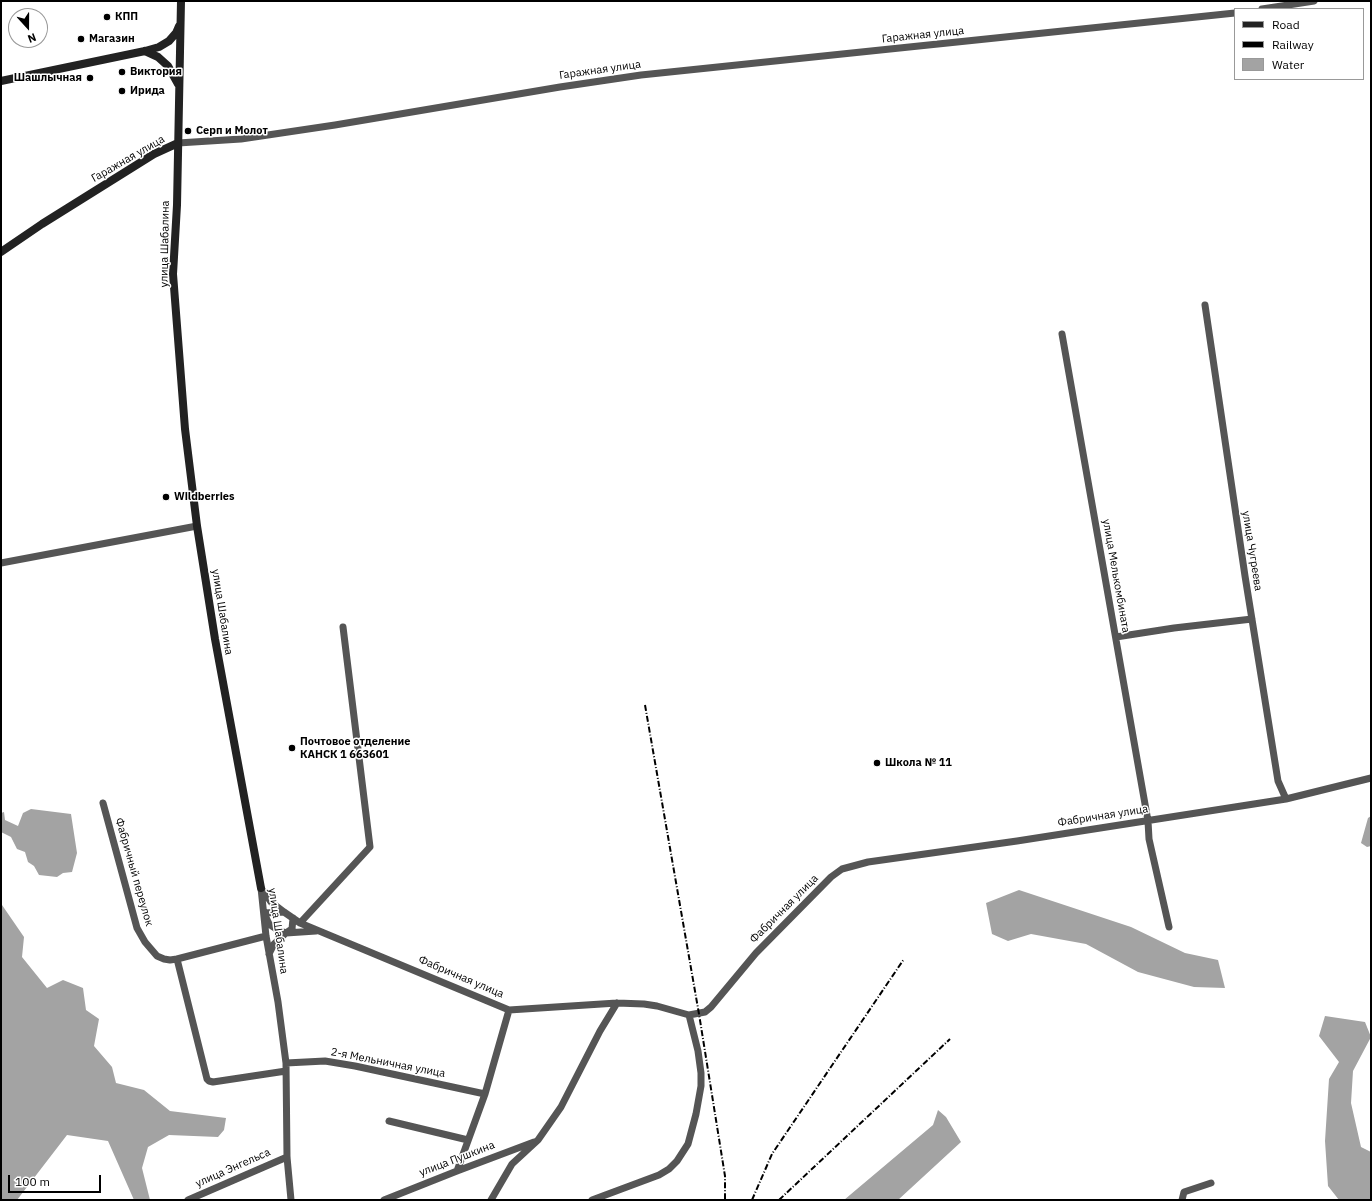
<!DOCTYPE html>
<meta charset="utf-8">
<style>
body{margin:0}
#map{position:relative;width:1372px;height:1201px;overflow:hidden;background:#fff;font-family:"IBM Plex Sans",sans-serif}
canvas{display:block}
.frame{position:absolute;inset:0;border:2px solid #000;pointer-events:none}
.legend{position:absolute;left:1234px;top:8px;width:130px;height:72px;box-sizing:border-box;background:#fff;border:1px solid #999;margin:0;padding:5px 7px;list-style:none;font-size:12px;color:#000}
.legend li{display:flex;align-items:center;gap:8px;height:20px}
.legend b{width:20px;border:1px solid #999}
.north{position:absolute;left:8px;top:8px;width:40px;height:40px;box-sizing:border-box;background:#fff;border:1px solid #999;border-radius:50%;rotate:159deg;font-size:11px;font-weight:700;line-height:16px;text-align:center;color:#000}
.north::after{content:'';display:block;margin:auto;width:14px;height:18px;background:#000;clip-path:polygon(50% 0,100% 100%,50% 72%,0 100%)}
.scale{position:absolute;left:8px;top:1175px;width:93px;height:18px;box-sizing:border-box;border:2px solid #000;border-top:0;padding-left:5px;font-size:12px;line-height:14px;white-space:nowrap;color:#000;-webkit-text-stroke:3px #fff;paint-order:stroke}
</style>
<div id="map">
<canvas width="1372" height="1201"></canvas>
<div class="frame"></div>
<ul class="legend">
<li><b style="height:5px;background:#222"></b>Road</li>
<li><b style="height:5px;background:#000"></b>Railway</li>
<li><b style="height:11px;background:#a3a3a3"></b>Water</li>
</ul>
<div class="north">N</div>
<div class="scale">100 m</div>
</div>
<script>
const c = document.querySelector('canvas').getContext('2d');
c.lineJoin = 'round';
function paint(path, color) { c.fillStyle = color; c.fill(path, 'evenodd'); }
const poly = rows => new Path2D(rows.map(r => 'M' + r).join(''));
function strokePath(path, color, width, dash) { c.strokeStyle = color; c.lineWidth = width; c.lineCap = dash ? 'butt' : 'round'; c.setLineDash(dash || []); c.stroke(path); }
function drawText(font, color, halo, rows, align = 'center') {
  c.font = font + ' "IBM Plex Sans",sans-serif'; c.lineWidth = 3; c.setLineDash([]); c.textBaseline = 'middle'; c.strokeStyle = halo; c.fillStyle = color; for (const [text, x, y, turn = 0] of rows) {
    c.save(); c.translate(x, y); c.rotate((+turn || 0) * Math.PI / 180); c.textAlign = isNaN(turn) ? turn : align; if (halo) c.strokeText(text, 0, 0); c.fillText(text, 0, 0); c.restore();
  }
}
paint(poly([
 [31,809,71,814,77,853,72,872,63,873,57,877,39,875,34,866,28,862,25,852,17,849,11,837,1,832,1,813,4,812,5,820,18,826,23,813],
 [1371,816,1371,846,1367,847,1361,843,1368,818],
 [1019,890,1131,927,1185,953,1218,960,1225,988,1194,987,1138,972,1086,944,1031,934,1008,941,992,934,986,903],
 [1,905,2,905,24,937,22,957,47,988,63,980,83,988,86,1010,99,1019,94,1046,112,1067,116,1083,144,1090,170,1111,226,1118,224,1130,218,1137,169,1135,148,1147,142,1168,150,1200,134,1200,108,1141,67,1135,17,1200,1,1200],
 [1325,1016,1365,1022,1371,1037,1353,1071,1351,1103,1361,1147,1371,1152,1371,1200,1339,1200,1328,1186,1325,1141,1329,1079,1339,1062,1319,1036],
 [938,1110,946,1117,961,1142,898,1200,844,1200,933,1125]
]), '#a3a3a3');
strokePath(poly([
 [1262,9,1314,1],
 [178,143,241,139,335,125,560,87,641,75,1235,13],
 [1205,305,1245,576,1278,781,1286,799],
 [1062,334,1148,821,1149,839,1169,927],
 [1,563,197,526],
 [1116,637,1174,628,1252,619],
 [103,803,137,928,145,942,157,956,164,959,170,960,177,959,207,1079,209,1081,213,1082,286,1071],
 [261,888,271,902,284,912,300,923,509,1010,617,1003,644,1004,657,1006,689,1015,705,1012,711,1007,756,953,831,877,842,869,868,862,1017,841,1286,799,1371,778],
 [261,888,266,936,278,1002,286,1063,287,1157,291,1200],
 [284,912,264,913,269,924,278,930,286,933,292,929,293,918],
 [300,923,370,847,343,627],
 [269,954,274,944,286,933,316,931],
 [177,959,266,936],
 [286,1063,325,1061,355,1066,485,1094],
 [389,1121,468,1140],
 [457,1171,485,1094,509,1010],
 [188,1200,287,1157],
 [384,1200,457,1171,534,1142],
 [491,1200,512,1164,538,1140,561,1107,600,1031,617,1003],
 [592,1200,659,1175,669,1169,677,1161,688,1144,696,1114,701,1086,701,1073,698,1051,689,1015],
 [1182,1200,1184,1192,1211,1183]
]), '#555', 7);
strokePath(poly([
 [181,1,177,205,173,274,185,429,197,526,215,639,261,888],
 [145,51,158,57,168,66,178,84],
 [1,81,145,51,159,47,169,41,176,33,179,26],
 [1,252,42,224,154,154,178,143]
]), '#222', 8);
strokePath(poly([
 [645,705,699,1014,725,1176,725,1200],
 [752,1200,772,1154,904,959],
 [779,1200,950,1039]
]), '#000', 2, [6, 2, 1, 2]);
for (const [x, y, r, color] of [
 [107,17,4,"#000"],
 [81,39,4,"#000"],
 [122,72,4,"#000"],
 [90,78,4,"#000"],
 [122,91,4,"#000"],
 [188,131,4,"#000"],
 [166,497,4,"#000"],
 [292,748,4,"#000"],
 [877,763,4,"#000"]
]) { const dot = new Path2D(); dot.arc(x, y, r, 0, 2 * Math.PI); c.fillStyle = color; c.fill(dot); strokePath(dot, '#fff', 1.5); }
drawText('bold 11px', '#000', '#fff', [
 ["КПП",115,17],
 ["Магазин",89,39],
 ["Виктория",130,72],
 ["Шашлычная",82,78,"right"],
 ["Ирида",130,91],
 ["Серп и Молот",196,131],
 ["Wildberries",174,497],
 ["Почтовое отделение",300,742],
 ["КАНСК 1 663601",300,755],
 ["Школа № 11",885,763]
], 'left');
drawText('11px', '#000', '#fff', [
 ["Гаражная улица",923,35,-6],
 ["Гаражная улица",600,70,-8],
 ["Гаражная улица",128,159,-30],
 ["улица Шабалина",165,244,-89],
 ["улица Чугреева",1252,551,81],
 ["улица Мелькомбината",1116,576,80],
 ["улица Шабалина",222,612,81],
 ["Фабричная улица",1103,816,-9],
 ["Фабричный переулок",134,872,74],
 ["Фабричная улица",784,909,-45],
 ["улица Шабалина",278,931,82],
 ["Фабричная улица",461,977,23],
 ["2-я Мельничная улица",388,1063,11],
 ["улица Пушкина",457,1159,-21],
 ["улица Энгельса",233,1168,-24]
]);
</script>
